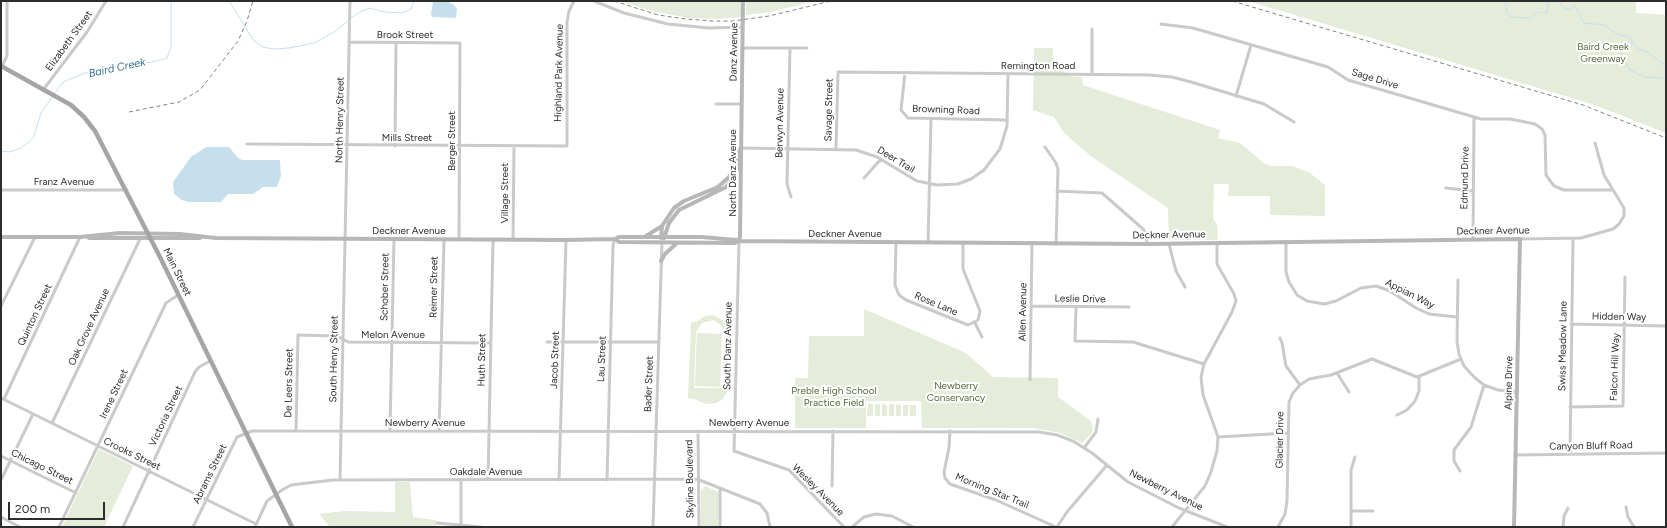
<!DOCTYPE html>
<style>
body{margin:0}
#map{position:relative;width:1667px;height:528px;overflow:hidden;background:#fff;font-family:Figtree,sans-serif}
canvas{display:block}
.frame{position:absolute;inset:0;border:2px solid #2d2d2d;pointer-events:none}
.scale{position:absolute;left:8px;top:502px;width:97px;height:18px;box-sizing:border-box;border:2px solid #2d2d2d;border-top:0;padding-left:5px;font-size:12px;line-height:14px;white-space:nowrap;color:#2d2d2d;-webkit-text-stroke:3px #fff;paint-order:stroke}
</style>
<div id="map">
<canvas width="1667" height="528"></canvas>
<div class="frame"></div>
<div class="scale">200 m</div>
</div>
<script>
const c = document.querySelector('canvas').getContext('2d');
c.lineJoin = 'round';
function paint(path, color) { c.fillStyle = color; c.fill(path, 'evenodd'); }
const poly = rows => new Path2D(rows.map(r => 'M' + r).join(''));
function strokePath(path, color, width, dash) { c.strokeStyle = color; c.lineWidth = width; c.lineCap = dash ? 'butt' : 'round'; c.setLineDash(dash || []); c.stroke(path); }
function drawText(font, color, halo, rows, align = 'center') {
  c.font = font + ' Figtree,sans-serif'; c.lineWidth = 4; c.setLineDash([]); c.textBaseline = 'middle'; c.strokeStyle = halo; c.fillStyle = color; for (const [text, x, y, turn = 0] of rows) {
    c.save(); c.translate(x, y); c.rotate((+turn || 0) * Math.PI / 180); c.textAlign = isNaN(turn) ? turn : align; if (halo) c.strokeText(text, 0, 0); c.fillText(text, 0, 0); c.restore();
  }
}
paint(poly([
 [620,1,741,1,741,17,718,19,689,18,651,11],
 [746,1,815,1,771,12,746,15],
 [1248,1,1636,1,1636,13,1666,15,1666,133,1592,104],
 [1034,48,1053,48,1053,62,1069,76,1082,77,1083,85,1220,130,1218,138,1240,143,1265,164,1271,166,1293,166,1310,173,1325,185,1325,216,1270,215,1270,196,1228,196,1229,184,1214,184,1213,218,1217,225,1218,240,1169,240,1168,208,1092,157,1064,133,1054,117,1033,110],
 [864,309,966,353,993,377,1058,378,1058,397,1091,421,1093,429,1091,434,1082,443,1061,433,1033,428,922,428,921,402,920,401,866,401,866,428,795,428,795,378,808,378,809,336,864,336],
 [713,315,726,322,730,333,729,385,727,392,722,400,716,403,706,404,694,399,688,398,691,322,696,322,705,316],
 [713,320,720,324,726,333,722,372,724,372,723,388,694,388,696,332,702,323],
 [697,333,722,334,720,387,695,386],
 [868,404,873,404,873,416,867,416],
 [875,404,880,404,880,416,875,416],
 [882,404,887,405,887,416,882,416],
 [889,404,894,404,894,416,889,416],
 [896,404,901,405,901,416,896,416],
 [903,405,909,405,908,416,903,416],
 [910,405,916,405,916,416,910,416],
 [99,449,133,466,104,527,62,527],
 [395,482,410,482,413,517,436,520,436,527,330,527,319,514,344,511,395,512],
 [705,486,718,492,718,527,701,527,701,490]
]), '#e5ecda');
paint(poly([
 [433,1,447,1,454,5,457,9,456,18,432,17,431,14],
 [206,147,229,147,238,158,242,160,280,160,281,176,277,186,277,187,263,187,253,194,228,194,221,202,188,202,182,200,174,194,173,182,191,157]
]), '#c6dfec');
strokePath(poly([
 [229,1,254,41,263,47,273,49,289,48,314,43,334,32,349,20],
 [1505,1,1507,13,1511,17,1531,18,1539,12,1547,13,1549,1],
 [1559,1,1564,9,1570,9,1573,6,1576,8,1584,23,1604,25,1617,34,1629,37,1632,41,1629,48,1622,47,1621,53,1629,69,1644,77,1663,78,1666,81],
 [351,18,360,12,370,8,384,12,402,13,411,9,414,1],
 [1632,41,1638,49,1647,52,1666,66],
 [55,93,63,82,85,73,157,61,167,58,171,47,171,1],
 [1,151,9,152,21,148,29,142,34,136,41,113,53,96]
]), '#c6dfec', 1);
strokePath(poly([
 [594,1,624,13,668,24,709,28,743,27],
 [1161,24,1193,28,1328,67,1348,80,1481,119,1510,119,1535,124,1542,129,1545,135,1546,175,1554,186,1564,190,1612,190],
 [1092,29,1092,74],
 [350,42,460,43,459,240],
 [742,48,807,48],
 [790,48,787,184,791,197],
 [2,66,7,56,7,1],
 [905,73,901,110,908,118,1007,120],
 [43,90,87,32,106,1],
 [1236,96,1251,45],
 [716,104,741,104],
 [247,144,567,146,567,22,569,11,574,1],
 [395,146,396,43],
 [1045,147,1056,163,1058,169,1056,244],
 [740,148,856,150,877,157,917,181,937,185,958,184,971,179,984,170,1000,149,1007,126,1008,74],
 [836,149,838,72,1149,75,1172,77,1191,82,1264,104,1294,122],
 [864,178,881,159],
 [1446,188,1473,191],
 [1,190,127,190],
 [1057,191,1102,193,1143,229,1146,234,1147,244],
 [1520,239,1581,238,1613,229,1619,224,1624,216,1624,208,1604,175,1595,143],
 [513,240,514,146],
 [1473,240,1474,117],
 [739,241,734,451,789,470,844,527],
 [896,242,895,285,899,295,906,300,968,325,978,320,980,311,963,269,963,243],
 [1286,242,1286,272,1289,282,1297,295,1307,301,1324,304,1336,301,1361,288,1376,286,1390,291,1416,308,1429,314,1457,317],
 [928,243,931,119],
 [1169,244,1176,271,1185,287],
 [1458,280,1457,341,1459,354,1464,366,1474,377,1484,385,1498,390,1516,392],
 [1,306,35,237],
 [1031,306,1129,307],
 [1076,307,1075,341,1133,342,1204,364],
 [975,323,982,337],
 [1571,324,1666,326],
 [1280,338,1282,343,1286,366,1300,385],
 [547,342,659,342],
 [1337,373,1349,392],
 [1030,380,1032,243],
 [1,398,256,524],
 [4,399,80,237],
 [1570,407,1623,406,1625,277],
 [1397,415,1407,410,1415,401,1419,391,1419,376],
 [52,423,140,239],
 [296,431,298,335,337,336,348,342,490,343],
 [390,431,394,239],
 [439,431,444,240],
 [698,431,699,527],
 [950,431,949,448,944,472,945,478,950,484,996,500,1056,527],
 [1218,437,1288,433],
 [1084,448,1096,432,1098,419],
 [1570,454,1573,239],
 [1515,455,1666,453],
 [1,456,76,493],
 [1460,471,1454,461,1454,450,1471,427,1484,385],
 [1,480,33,414],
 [340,480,350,1],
 [488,480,493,240],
 [559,480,566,240],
 [607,480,613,245,615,239],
 [832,486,833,431],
 [1626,507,1628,517,1634,527],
 [1351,511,1373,511],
 [1,517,20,527],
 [437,523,481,527],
 [59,527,166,303,178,295],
 [123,527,195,372,199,367,210,361],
 [193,527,237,437,252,431,296,431,1039,432,1057,435,1073,441,1092,453,1128,482,1179,508,1227,527],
 [255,527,267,501,282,490,291,485,333,480,697,479,760,504,767,513,770,527],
 [461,527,461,480],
 [653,527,662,242],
 [720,527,720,489],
 [852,527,864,517,876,514,892,516,913,527],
 [1057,527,1067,512,1107,465],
 [1172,527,1205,486,1211,472,1217,451,1218,437,1203,395,1201,377,1204,364,1232,312,1236,301,1234,294,1217,264,1217,243],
 [1278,527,1285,514,1287,501,1289,402,1293,393,1300,385,1309,379,1331,375,1372,359,1417,377,1461,359],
 [1351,527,1351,470,1355,457],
 [1563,527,1564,516,1568,508]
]), '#cacaca', 3);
strokePath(poly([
 [646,236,662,226],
 [1,237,83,237],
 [80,237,120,233,180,234,216,238,566,240,615,239,619,237,702,237,736,240,739,241],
 [89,238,200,238],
 [661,238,662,226,674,208,684,201,718,187,729,177,735,167,740,150],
 [664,238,669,223,679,210,726,187,734,177,740,161],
 [615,239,619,242,735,243,739,241,1147,244,1520,239,1514,527],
 [739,241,740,236,743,1],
 [661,261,665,254,677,243]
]), '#b7b7b7', 4);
strokePath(poly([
 [1,66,71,105,84,117,95,131,160,257,292,527]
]), '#a5a5a5', 4.5);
strokePath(poly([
 [614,1,658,15,686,19,712,21,733,21,769,16,831,1],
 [1232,1,1583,105,1666,138],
 [129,112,179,102,200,90,238,41,247,21,253,1]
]), '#828282', 1, [4, 3]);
drawText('10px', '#2d2d2d', '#fff', [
 ["Brook Street",405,35],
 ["Elizabeth Street",69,41,-54],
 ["Danz Avenue",734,52,-89],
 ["Remington Road",1038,66],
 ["Highland Park Avenue",559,73,-89],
 ["Sage Drive",1375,79,17],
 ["Savage Street",829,110,-89],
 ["Browning Road",946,110,2],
 ["North Henry Street",340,120,-89],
 ["Berwyn Avenue",780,123,-89],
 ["Mills Street",407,138],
 ["Berger Street",452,141,-90],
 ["Deer Trail",896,160,31],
 ["North Danz Avenue",733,173,-90],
 ["Edmund Drive",1465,178,-89],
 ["Franz Avenue",64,182],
 ["Village Street",505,193,-90],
 ["Deckner Avenue",409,231],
 ["Deckner Avenue",1493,231,-1],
 ["Deckner Avenue",845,234],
 ["Deckner Avenue",1169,235,-1],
 ["Main Street",177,272,64],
 ["Schober Street",385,287,-89],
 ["Reimer Street",434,287,-89],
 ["Appian Way",1410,294,27],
 ["Leslie Drive",1080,299,1],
 ["Rose Lane",936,304,23],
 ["Allen Avenue",1023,312,-89],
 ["Quinton Street",35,315,-65],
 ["Hidden Way",1619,317,1],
 ["Oak Grove Avenue",89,327,-65],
 ["Melon Avenue",393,335],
 ["South Danz Avenue",728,346,-89],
 ["Swiss Meadow Lane",1563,346,-89],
 ["South Henry Street",334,359,-89],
 ["Lau Street",602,359,-88],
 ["Huth Street",482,360,-89],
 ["Jacob Street",555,360,-88],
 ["Falcon Hill Way",1615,367,-88],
 ["De Leers Street",289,383,-89],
 ["Alpine Drive",1509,383,-89],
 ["Bader Street",649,384,-88],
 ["Irene Street",114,394,-65],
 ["Victoria Street",166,416,-65],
 ["Newberry Avenue",425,423],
 ["Newberry Avenue",749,423],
 ["Glacier Drive",1280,440,-89],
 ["Canyon Bluff Road",1591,446,-1],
 ["Crooks Street",132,454,26],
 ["Chicago Street",42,467,26],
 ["Oakdale Avenue",486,472],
 ["Abrams Street",210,474,-64],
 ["Skyline Boulevard",690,479,-91],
 ["Wesley Avenue",818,490,45],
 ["Newberry Avenue",1166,490,26],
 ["Morning Star Trail",992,491,22]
]);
drawText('10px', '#536a39', '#fff', [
 ["Baird Creek",1603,47],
 ["Greenway",1603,59],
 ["Newberry",956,386],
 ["Conservancy",956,398],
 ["Preble High School",834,391],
 ["Practice Field",834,403]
]);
drawText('italic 11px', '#397492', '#fff', [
 ["Baird Creek",117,68,-12]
]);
</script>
